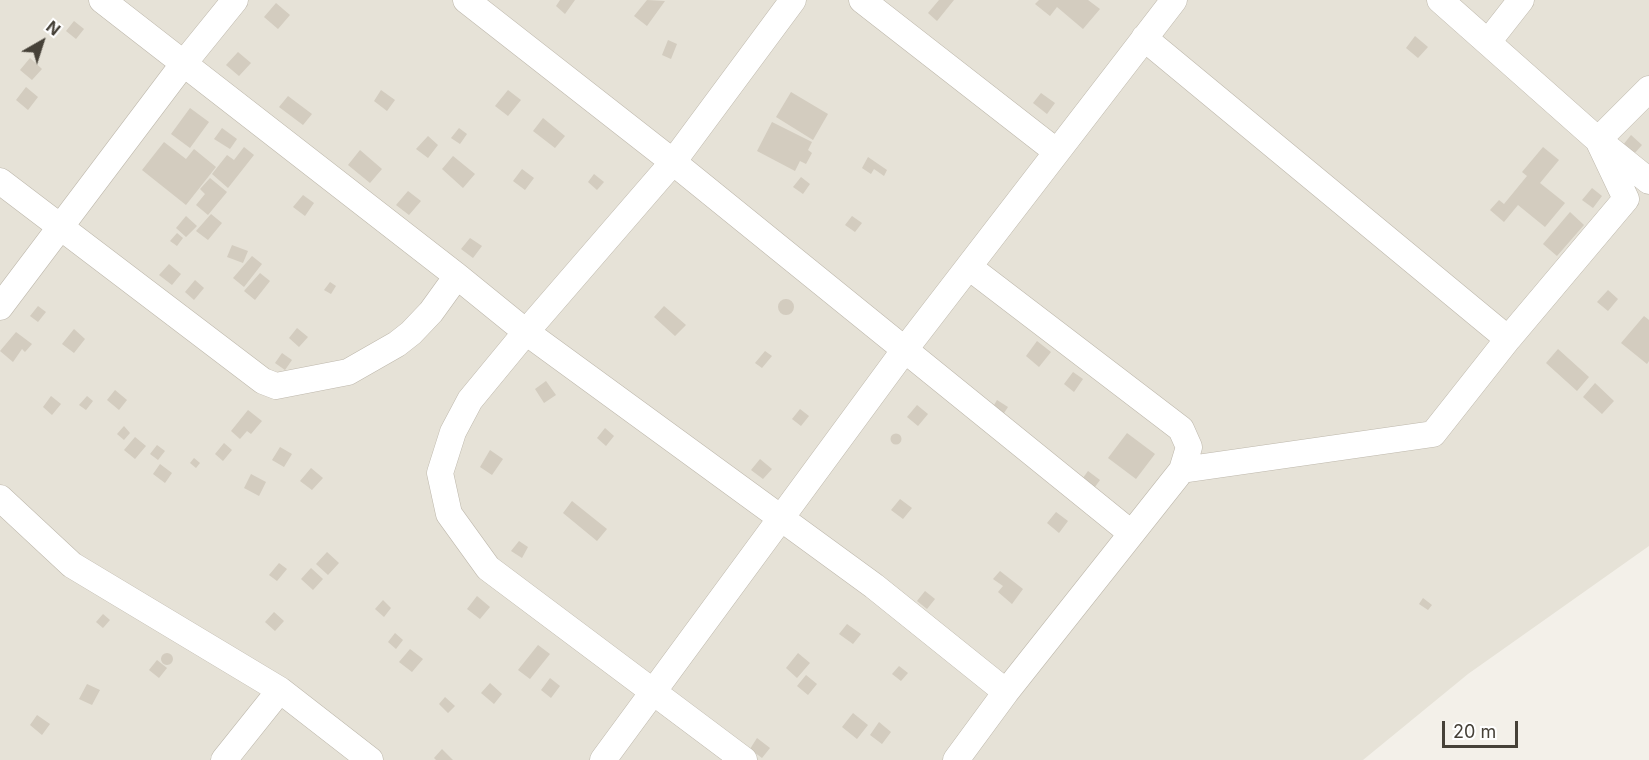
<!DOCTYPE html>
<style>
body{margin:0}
#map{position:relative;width:1649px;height:760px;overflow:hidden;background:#f3f0e9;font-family:Inter,sans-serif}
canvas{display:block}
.north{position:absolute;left:12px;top:12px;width:60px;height:60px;-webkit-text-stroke:4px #fff;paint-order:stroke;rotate:39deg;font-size:16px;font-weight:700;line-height:24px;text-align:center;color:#464138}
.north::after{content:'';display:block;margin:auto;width:21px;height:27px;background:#464138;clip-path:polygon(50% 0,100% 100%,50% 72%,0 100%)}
.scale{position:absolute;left:1442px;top:721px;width:76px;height:27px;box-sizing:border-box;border:3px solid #464138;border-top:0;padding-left:8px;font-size:18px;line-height:21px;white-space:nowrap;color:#464138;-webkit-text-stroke:4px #fff;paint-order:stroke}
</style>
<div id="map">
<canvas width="1649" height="760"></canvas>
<div class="north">N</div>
<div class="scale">20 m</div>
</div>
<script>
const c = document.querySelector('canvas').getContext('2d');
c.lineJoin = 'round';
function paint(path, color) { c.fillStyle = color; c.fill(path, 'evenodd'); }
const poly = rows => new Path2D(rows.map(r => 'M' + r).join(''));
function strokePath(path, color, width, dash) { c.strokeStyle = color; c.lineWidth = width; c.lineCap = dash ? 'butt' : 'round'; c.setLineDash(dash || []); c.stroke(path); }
paint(poly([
 [0,0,1649,0,1649,546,1468,674,1363,760,0,760]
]), '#e6e2d7');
paint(poly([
 [560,0,575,0,565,14,556,6],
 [647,0,665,1,647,26,634,16],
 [939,0,954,0,937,21,928,13],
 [1039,0,1088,0,1100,9,1083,29,1057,7,1050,16,1035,4],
 [276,3,290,15,278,29,264,17],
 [74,21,84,29,76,39,66,31],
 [1415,36,1428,47,1418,58,1406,48],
 [668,40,677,44,671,59,662,55],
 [238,52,251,63,239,76,226,65],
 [30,58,42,69,32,80,20,70],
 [26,87,38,97,28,110,16,100],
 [381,90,395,100,387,111,374,101],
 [508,90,521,100,508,116,495,106],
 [791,92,828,114,813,140,776,117],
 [1041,93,1055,103,1047,114,1033,103],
 [288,96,312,114,303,125,279,107],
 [190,108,209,122,190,148,171,134],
 [543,118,565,136,555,148,533,131],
 [772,122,812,142,808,150,812,153,806,164,800,161,795,171,757,151],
 [222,128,237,139,230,149,214,139],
 [459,128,467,134,460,144,451,138],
 [1631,135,1642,145,1633,155,1623,145],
 [428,136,438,145,428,158,416,149],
 [164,142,186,159,194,149,216,167,186,205,142,170],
 [244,147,254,155,228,188,212,174,227,155,234,160],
 [1543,147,1559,160,1540,183,1565,203,1545,227,1518,205,1504,222,1490,210,1499,200,1504,204,1527,176,1522,172],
 [360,150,382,169,370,183,348,165],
 [453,156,475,174,463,188,442,169],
 [868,157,887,170,884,176,874,169,871,174,862,168],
 [522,169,534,178,525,190,513,181],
 [594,174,604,182,597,190,588,182],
 [801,177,810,184,803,194,793,187],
 [210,178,227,192,208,215,196,205,205,194,200,189],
 [1592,188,1602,196,1593,208,1582,200],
 [408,191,421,201,409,215,396,205],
 [303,195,314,203,305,216,293,207],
 [1570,212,1584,225,1557,256,1543,244],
 [211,214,222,223,208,240,196,231],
 [186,216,197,226,186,237,176,228],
 [852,216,862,223,855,232,845,225],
 [177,233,183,238,177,246,170,241],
 [470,238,482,246,473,258,461,249],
 [232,245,248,251,243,263,227,257],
 [252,256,262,264,244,287,233,278],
 [169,264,181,274,172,285,159,275],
 [260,273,270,281,255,300,244,291],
 [195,280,204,288,194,300,185,292],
 [330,282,336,286,331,294,324,290],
 [1608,290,1618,299,1608,311,1597,302],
 '778 307a8 8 0 1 1 16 0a8 8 0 1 1-16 0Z',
 [38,306,46,312,38,322,30,316],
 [664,306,686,325,675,336,654,317],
 [1644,316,1649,320,1649,361,1647,364,1621,343],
 [297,328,308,337,299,347,289,338],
 [74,329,85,339,74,353,62,344],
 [16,332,32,344,25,352,22,349,13,362,0,351],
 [1037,341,1051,352,1039,367,1026,356],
 [1558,349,1589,377,1577,391,1546,363],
 [765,351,772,356,762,368,755,363],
 [282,353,292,360,285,370,275,363],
 [1073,372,1083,379,1074,392,1064,384],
 [546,381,556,395,544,403,535,389],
 [1595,383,1614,401,1602,414,1583,397],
 [115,390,127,400,119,410,107,400],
 [51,396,61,404,52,415,43,407],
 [87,396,93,401,86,410,79,405],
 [997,400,1008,407,1000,419,990,412],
 [917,405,928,414,918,426,907,417],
 [800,409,809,416,801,426,792,419],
 [248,410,262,421,251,434,247,431,240,439,231,431],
 [124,426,130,433,124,440,117,434],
 [605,428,614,436,606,446,597,438],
 [1127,433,1155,454,1136,479,1108,458],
 '890.5 439a5.5 5.5 0 1 1 11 0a5.5 5.5 0 1 1-11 0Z',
 [135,437,146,446,135,459,124,450],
 [224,443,232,450,223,461,215,454],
 [157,445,165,451,158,460,150,454],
 [280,447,292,454,284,467,272,460],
 [490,450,503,459,492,475,480,467],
 [194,458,200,463,196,468,190,463],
 [760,459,772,469,763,479,751,470],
 [160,464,172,473,165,483,153,474],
 [311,468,323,478,312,490,300,481],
 [1088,471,1100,480,1092,491,1080,482],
 [251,474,266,482,259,496,244,488],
 [900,499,912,508,903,519,891,510],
 [572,501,607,529,597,541,563,513],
 [1056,512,1068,521,1059,533,1047,523],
 [519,541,528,547,522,558,511,551],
 [327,552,339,563,328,575,316,564],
 [279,563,287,569,277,581,269,575],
 [311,568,323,579,313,590,301,579],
 [1000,571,1023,589,1012,604,998,592,1003,586,993,579],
 [925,591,935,599,927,609,917,601],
 [477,596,490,607,480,619,467,609],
 [1423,598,1432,605,1428,610,1419,604],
 [383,600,391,608,384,617,375,609],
 [274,612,284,621,275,631,265,622],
 [103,614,110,620,103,628,96,622],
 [847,624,861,634,853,644,839,634],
 [395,633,403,640,396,649,388,642],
 [538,645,550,654,530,679,518,670],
 [410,649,423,659,412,672,399,662],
 '161 659a6 6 0 1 1 12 0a6 6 0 1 1-12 0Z',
 [798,653,810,663,797,678,786,668],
 [157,660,167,668,159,678,149,670],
 [899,666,908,673,901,681,892,674],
 [806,675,817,684,808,695,797,686],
 [550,678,560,686,551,698,541,690],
 [490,683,502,694,494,704,481,693],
 [87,684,100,690,92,705,79,699],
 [445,697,455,706,448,713,439,704],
 [853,713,868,725,857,739,842,727],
 [37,715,50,724,42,735,30,725],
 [879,722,891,732,882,744,870,735],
 [757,738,770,748,762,758,750,749],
 [442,749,453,760,436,760,434,758]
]), '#d3ccbf');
const minor = poly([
 [102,0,457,276,526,332,874,586,1006,692],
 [466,0,673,162,1131,533],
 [862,0,1057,152],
 [1440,0,1598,140,1649,181],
 [1144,38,1508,339],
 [1488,42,1521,0],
 [0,181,263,381,276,386,348,372,397,344,411,333,431,312,457,276],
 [0,307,184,63,235,0],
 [1182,470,1433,434,1508,339,1626,199,1598,140,1649,89],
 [0,498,72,565,280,690,370,760],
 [224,760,280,690],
 [603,760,906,348,1174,0],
 [744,760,488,568,449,514,440,473,453,432,470,400,526,332,673,162,793,0],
 [956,760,1006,692,1182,470,1189,447,1181,429,969,267]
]);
strokePath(minor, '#beb8ac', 27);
strokePath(minor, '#fff', 26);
</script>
